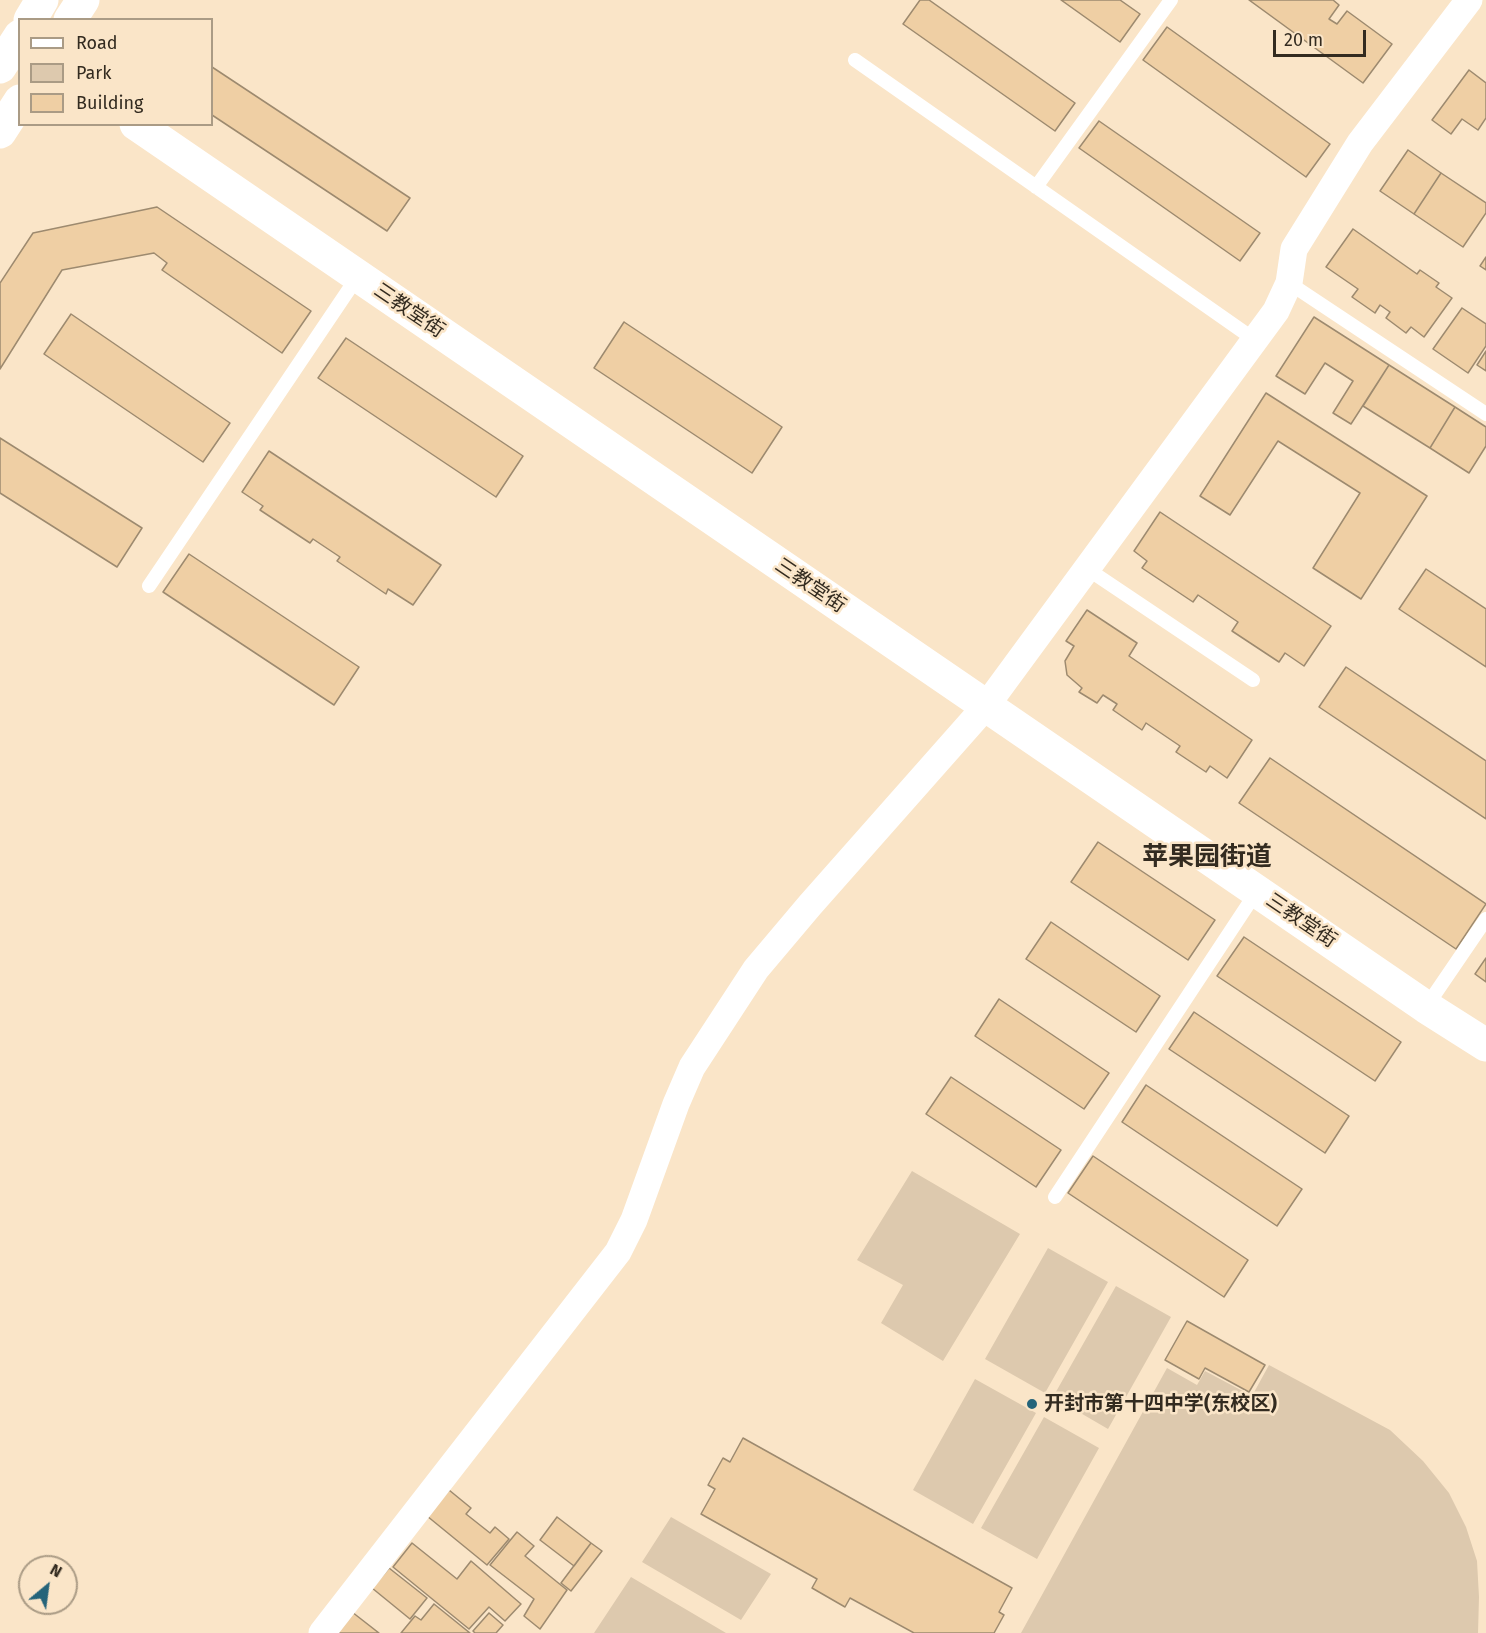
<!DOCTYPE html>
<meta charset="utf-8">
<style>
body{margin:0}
#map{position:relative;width:1486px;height:1633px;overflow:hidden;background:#fae5c8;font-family:"Fira Sans",sans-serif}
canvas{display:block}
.legend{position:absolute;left:18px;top:18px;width:195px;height:108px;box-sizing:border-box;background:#fae5c8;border:2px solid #aa9b85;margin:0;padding:8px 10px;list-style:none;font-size:18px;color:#332b20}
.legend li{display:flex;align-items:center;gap:12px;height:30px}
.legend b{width:30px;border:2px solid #aa9b85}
.north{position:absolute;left:18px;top:1555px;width:60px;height:60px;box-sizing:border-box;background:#fae5c8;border:2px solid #aa9b85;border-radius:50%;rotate:29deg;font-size:16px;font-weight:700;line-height:24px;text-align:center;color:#332b20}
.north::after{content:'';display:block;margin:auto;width:21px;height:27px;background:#25647a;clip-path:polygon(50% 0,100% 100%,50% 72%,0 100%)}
.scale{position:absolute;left:1273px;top:30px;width:93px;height:27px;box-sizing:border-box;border:3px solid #332b20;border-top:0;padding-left:8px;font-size:18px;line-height:21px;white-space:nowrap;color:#332b20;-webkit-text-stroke:4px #fae5c8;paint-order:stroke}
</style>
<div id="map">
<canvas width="1486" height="1633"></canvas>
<ul class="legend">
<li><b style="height:8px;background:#fff"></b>Road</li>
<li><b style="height:16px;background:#ddc9ae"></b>Park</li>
<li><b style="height:16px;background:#efcfa4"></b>Building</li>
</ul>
<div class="north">N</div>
<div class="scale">20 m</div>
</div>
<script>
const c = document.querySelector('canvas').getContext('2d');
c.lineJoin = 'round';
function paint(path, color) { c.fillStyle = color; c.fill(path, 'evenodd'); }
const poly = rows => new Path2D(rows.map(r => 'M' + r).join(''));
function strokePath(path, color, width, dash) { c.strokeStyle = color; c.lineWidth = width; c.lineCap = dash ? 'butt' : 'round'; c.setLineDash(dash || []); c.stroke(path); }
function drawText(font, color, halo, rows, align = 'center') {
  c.font = font + ' "Fira Sans","Noto Sans SC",sans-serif'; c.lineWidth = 5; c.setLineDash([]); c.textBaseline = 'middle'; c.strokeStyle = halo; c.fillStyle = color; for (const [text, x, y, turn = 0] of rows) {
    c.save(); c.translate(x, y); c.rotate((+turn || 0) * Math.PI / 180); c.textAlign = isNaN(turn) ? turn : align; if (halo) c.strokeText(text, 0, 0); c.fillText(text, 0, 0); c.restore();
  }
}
paint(poly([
 [912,1171,1020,1234,943,1361,881,1323,903,1285,857,1260],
 [1048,1248,1108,1282,1045,1393,985,1359],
 [1116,1286,1171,1317,1108,1429,1053,1397],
 [1269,1365,1390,1430,1423,1461,1449,1493,1466,1527,1477,1561,1479,1597,1478,1633,1021,1633,1167,1368,1197,1385,1205,1371,1252,1396],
 [975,1379,1036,1413,973,1524,913,1490],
 [1044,1417,1099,1448,1037,1559,981,1528],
 [671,1517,771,1574,741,1620,642,1562],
 [631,1577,726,1633,594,1633]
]), '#ddc9ae');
const building = poly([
 [920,0,929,0,1075,103,1055,131,903,24,920,0],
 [1061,0,1120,0,1140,14,1120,42,1061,0],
 [1249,0,1333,0,1339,5,1329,19,1337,24,1347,11,1392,44,1363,83,1249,0],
 [1167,27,1330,144,1306,177,1143,60,1167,27],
 [212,67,410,198,387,231,212,115,212,67],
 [1469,70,1486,83,1486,118,1478,130,1462,119,1451,134,1432,120,1469,70],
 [1099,121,1260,233,1240,261,1079,148,1099,121],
 [1408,150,1441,173,1414,214,1380,191,1408,150],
 [1441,173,1486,203,1486,213,1463,247,1414,214,1441,173],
 [157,207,311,311,282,353,162,270,167,263,154,253,62,270,0,369,0,283,33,233,157,207],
 [1353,229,1417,274,1420,270,1439,283,1436,287,1452,298,1424,337,1411,327,1406,333,1386,318,1390,312,1380,305,1375,313,1352,297,1358,289,1326,267,1353,229],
 [1486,257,1486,270,1480,266,1486,257],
 [1462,308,1486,324,1486,346,1468,373,1433,349,1462,308],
 [71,314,230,423,203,462,44,354,71,314],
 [1314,317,1389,365,1351,424,1333,413,1353,381,1325,363,1305,394,1276,376,1314,317],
 [624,322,782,427,752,473,594,368,624,322],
 [346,338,523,456,496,497,318,378,346,338],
 [1486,351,1486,371,1477,365,1486,351],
 [1389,365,1455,407,1430,448,1363,406,1389,365],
 [1266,393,1427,496,1361,599,1313,568,1360,493,1278,441,1230,515,1200,496,1266,393],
 [1455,407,1486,427,1486,446,1469,473,1430,448,1455,407],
 [0,438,142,528,117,567,0,493,0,438],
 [269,451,441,565,413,605,388,589,386,594,337,561,340,557,313,539,310,543,260,510,263,506,242,492,269,451],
 [1160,512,1331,626,1304,666,1285,653,1279,662,1232,631,1238,622,1198,595,1193,602,1142,568,1147,561,1134,551,1160,512],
 [189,554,359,667,334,705,163,592,189,554],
 [1426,569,1486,609,1486,667,1399,609,1426,569],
 [1087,610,1137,643,1129,656,1252,740,1227,778,1210,766,1206,772,1176,752,1180,746,1146,723,1142,730,1113,710,1117,704,1103,695,1097,703,1079,692,1082,688,1067,675,1065,661,1074,646,1066,641,1087,610],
 [1346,667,1486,761,1486,819,1319,707,1346,667],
 [1270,758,1486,904,1456,949,1239,803,1270,758],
 [1098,842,1215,920,1188,960,1071,882,1098,842],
 [1051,922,1160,996,1136,1032,1026,959,1051,922],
 [1244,937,1401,1042,1375,1081,1217,976,1244,937],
 [1486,958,1486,982,1475,974,1486,958],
 [999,999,1109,1073,1084,1109,975,1036,999,999],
 [1194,1012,1349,1116,1325,1153,1169,1049,1194,1012],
 [951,1077,1061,1150,1036,1187,926,1114,951,1077],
 [1146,1085,1302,1189,1277,1226,1122,1122,1146,1085],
 [1093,1156,1248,1260,1224,1297,1068,1193,1093,1156],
 [1187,1321,1265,1365,1249,1392,1205,1368,1199,1379,1165,1360,1187,1321],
 [743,1438,1012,1588,999,1612,1004,1615,994,1633,914,1633,850,1598,845,1607,812,1588,817,1579,701,1514,715,1489,708,1485,723,1458,730,1462,743,1438],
 [449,1490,471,1508,466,1514,490,1533,495,1527,509,1539,487,1565,427,1516,449,1490],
 [557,1517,591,1543,574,1566,540,1540,557,1517],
 [517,1532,534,1546,525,1556,567,1590,540,1629,524,1616,534,1599,490,1565,517,1532],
 [412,1543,457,1579,471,1561,521,1604,505,1621,489,1607,469,1629,393,1567,412,1543],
 [591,1543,602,1551,571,1591,561,1583,591,1543],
 [389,1568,427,1598,410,1619,372,1588,389,1568],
 [434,1604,470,1633,401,1633,415,1616,421,1620,434,1604],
 [352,1612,379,1633,336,1633,352,1612],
 [489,1613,503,1625,496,1633,475,1633,473,1631,489,1613]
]);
paint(building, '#efcfa4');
strokePath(building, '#9d8a6f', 1.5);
strokePath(poly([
 [855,60,1255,340],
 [1036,187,1171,0],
 [1289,283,1486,414],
 [1086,568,1253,680],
 [149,586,358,276],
 [1426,1007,1486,919],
 [1055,1197,1257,891]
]), '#fff', 14);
strokePath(poly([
 [322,1633,618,1252,634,1220,676,1104,692,1067,756,969,810,905,986,706,1276,311,1289,283,1294,249,1360,143,1469,0]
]), '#fff', 27);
strokePath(poly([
 [136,124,1426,1007,1486,1045]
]), '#fff', 33);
strokePath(poly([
 [30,20,42,0],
 [70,20,83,0],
 [0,67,20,36],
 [0,132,20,101]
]), '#fff', 33);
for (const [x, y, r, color] of [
 [1032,1404,6,"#25647a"]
]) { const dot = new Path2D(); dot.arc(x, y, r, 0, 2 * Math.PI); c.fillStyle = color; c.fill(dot); strokePath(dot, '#fae5c8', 2); }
drawText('20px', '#332b20', '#fae5c8', [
 ["三教堂街",409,311,34],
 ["三教堂街",810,586,34],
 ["三教堂街",1301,921,34]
]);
drawText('bold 20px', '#332b20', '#fae5c8', [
 ["开封市第十四中学(东校区)",1044,1404]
], 'left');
drawText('bold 26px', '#332b20', '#fae5c8', [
 ["苹果园街道",1207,858]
]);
</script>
